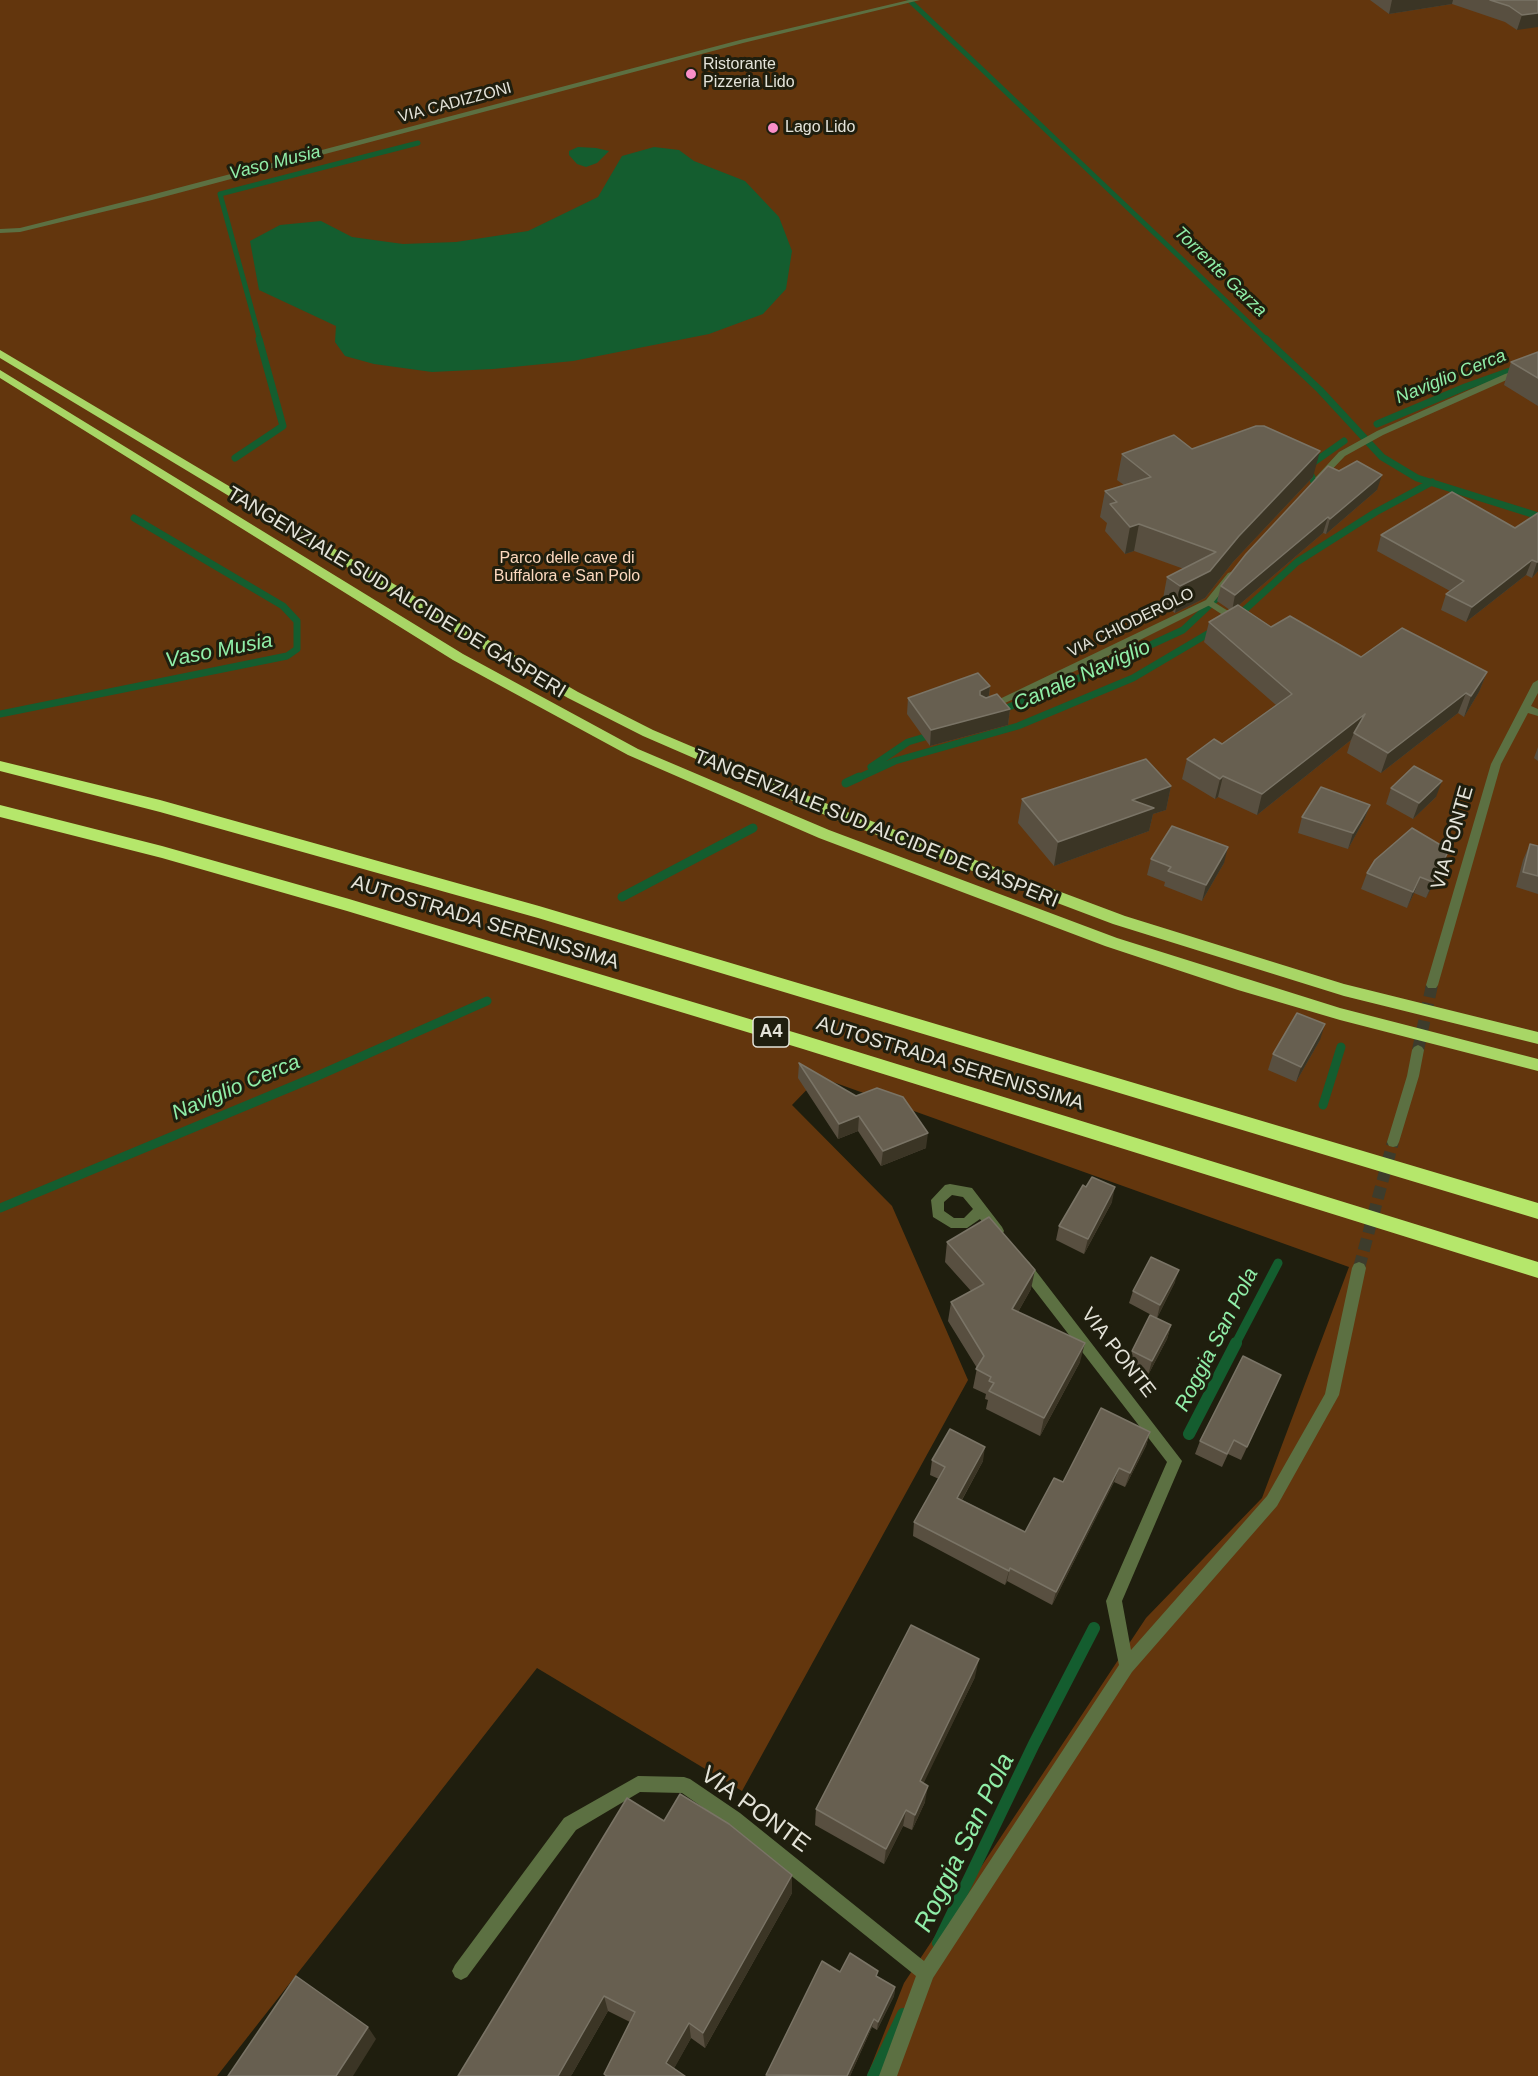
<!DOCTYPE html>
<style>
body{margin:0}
canvas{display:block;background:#1f1e0e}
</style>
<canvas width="1538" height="2076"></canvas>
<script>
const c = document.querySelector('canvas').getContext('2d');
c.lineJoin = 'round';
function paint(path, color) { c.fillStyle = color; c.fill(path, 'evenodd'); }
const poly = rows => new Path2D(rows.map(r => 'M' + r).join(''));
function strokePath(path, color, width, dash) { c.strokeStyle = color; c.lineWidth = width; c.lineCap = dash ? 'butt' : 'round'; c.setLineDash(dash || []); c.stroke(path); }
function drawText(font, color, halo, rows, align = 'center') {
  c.font = font + ' Helvetica,sans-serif'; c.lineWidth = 6; c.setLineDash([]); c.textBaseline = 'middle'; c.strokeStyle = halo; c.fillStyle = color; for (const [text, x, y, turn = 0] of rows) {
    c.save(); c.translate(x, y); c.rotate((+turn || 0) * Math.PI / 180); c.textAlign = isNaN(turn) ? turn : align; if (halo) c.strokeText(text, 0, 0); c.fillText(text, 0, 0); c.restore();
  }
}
paint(poly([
 [0,0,1538,0,1538,2076,867,2076,904,1983,1146,1618,1262,1498,1349,1267,819,1077,792,1105,892,1206,968,1380,742,1791,537,1668,217,2076,0,2076]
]), '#63360d');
paint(poly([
 [578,147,596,148,609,151,597,163,586,167,577,164,569,155,569,151],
 [654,147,679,150,694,161,745,181,779,217,792,251,786,289,763,314,709,334,573,361,493,369,432,372,374,364,345,356,335,342,336,326,259,290,250,241,280,225,321,221,352,237,403,244,456,242,528,231,598,197,622,156]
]), '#145d2f');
strokePath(poly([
 [909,0,1267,340],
 [260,340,220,194,418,143]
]), '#145d2f', 5);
strokePath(poly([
 [1266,339,1320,390,1382,457,1417,478,1538,516],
 [1377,424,1465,387,1538,361],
 [235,458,283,426,259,339],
 [1319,492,1307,467,1344,441],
 [1238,616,1297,562,1376,512,1432,482],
 [999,711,1064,685,1183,630,1217,598],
 [0,714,287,656,297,649,297,621,283,606,134,518],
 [871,767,908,742,935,734],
 [856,779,895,761,1018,726,1133,678,1216,629]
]), '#145d2f', 7);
strokePath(poly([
 [846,783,859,777],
 [622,897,753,828],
 [1323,1105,1341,1047],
 [0,1208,315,1077,487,1001],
 [1235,1345,1278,1263]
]), '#145d2f', 9);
strokePath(poly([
 [1189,1434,1236,1343],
 [938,1943,1034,1744,1094,1628],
 [873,2076,903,2014]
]), '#145d2f', 12);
strokePath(poly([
 [1418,1050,1432,985],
 [1359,1268,1393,1142]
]), '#3d3c2c', 12, [12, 6]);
paint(poly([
 [1209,599,1241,619,1241,623,1235,623,1206,604,1204,602,1209,599]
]), '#5c7042');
paint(poly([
 [909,0,920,0,743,43,152,200,20,232,0,233,0,229,20,228,147,196,740,40,909,0],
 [1538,363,1538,369,1511,378,1383,435,1345,456,1322,480,1319,481,1315,478,1339,452,1377,431,1505,374,1538,363],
 [1231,572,1236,575,1212,604,1108,656,994,708,990,709,985,706,1206,600,1228,573,1231,572],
 [1538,680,1538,693,1531,706,1538,709,1538,716,1528,713,1501,764,1438,985,1436,988,1428,988,1426,985,1491,764,1533,683,1538,680],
 [1418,1045,1422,1047,1424,1050,1419,1076,1399,1142,1397,1146,1393,1147,1389,1146,1387,1142,1407,1076,1412,1050,1414,1047,1418,1045],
 [950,1184,972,1188,1002,1227,1004,1231,1002,1235,997,1236,992,1235,980,1219,967,1228,951,1228,933,1217,931,1200,945,1185,950,1184],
 [952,1195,963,1197,973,1209,964,1218,954,1218,944,1211,944,1202,952,1195],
 [1024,1260,1029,1262,1182,1461,1122,1601,1131,1650,1267,1496,1325,1394,1352,1268,1354,1264,1359,1262,1364,1264,1366,1268,1339,1395,1277,1506,1132,1672,933,1978,897,2076,879,2076,916,1976,728,1825,682,1793,640,1792,576,1830,467,1977,461,1980,455,1977,452,1971,455,1965,564,1818,638,1776,684,1777,690,1779,740,1813,924,1961,1119,1665,1106,1601,1167,1462,1019,1270,1017,1266,1019,1262,1024,1260]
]), '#5c7042');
paint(poly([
 [0,350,483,637,578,692,653,730,842,810,1125,916,1344,984,1538,1032,1538,1044,1344,996,1113,924,832,818,643,736,568,698,473,643,0,358,0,350],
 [0,370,463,654,638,749,829,830,1117,938,1340,1008,1538,1059,1538,1071,1340,1020,1238,990,1105,946,819,838,628,755,453,660,0,378,0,370]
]), '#a8d666');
paint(poly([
 [0,761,160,800,539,906,1538,1203,1538,1219,538,918,160,812,0,771,0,761],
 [0,805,162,846,349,899,803,1035,1538,1262,1538,1278,803,1049,347,911,162,858,0,817,0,805]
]), '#b5e76b');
paint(poly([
 [1370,0,1538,0,1517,30,1505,22,1452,4,1389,14],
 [1538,352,1538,406,1504,385,1511,362],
 [1192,449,1313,477,1233,562,1205,598,1175,613,1162,604,1167,577,1184,569,1134,551,1125,554,1105,531,1107,523,1100,517,1105,491,1124,485,1117,480,1122,454],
 [1328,466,1377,490,1326,534,1323,533,1239,605,1271,627,1361,657,1487,672,1479,692,1464,717,1458,713,1381,773,1347,753,1351,740,1257,815,1218,797,1215,799,1182,779,1187,759,1222,744,1276,705,1204,642,1209,622,1230,610,1217,601,1221,586],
 [1538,513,1538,571,1532,578,1526,575,1466,622,1441,610,1446,594,1450,591,1377,551,1381,535,1515,528],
 [990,686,989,697,1010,709,1008,725,930,746,907,714,908,698],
 [1538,747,1538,761,1534,758],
 [1171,786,1166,810,1153,814,1149,831,1054,866,1018,823,1022,799],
 [1391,788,1436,797,1413,819,1386,804],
 [1370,805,1364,820,1348,849,1298,833,1302,817],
 [1530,844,1538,846,1538,894,1516,887,1523,860],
 [1151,859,1224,863,1202,901,1164,886,1165,882,1147,875],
 [1443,866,1426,898,1414,893,1407,908,1361,889,1367,873],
 [1320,1040,1296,1082,1268,1070,1273,1054],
 [799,1063,926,1148,881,1166,858,1131,838,1139,798,1078],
 [1112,1202,1084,1254,1056,1240,1059,1226],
 [947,1242,1031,1289,1018,1312,1080,1362,1040,1436,986,1409,988,1400,985,1399,986,1394,973,1388,977,1368,948,1321,951,1302,971,1291,945,1262],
 [1175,1282,1157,1318,1129,1303,1133,1291],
 [1171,1325,1167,1339,1148,1375,1127,1365,1132,1351],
 [1281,1375,1241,1460,1228,1454,1222,1467,1195,1454,1200,1441],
 [1150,1432,1146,1446,1125,1487,1114,1482,1052,1605,1007,1581,1005,1585,913,1536,914,1522,939,1479,930,1475,932,1460,983,1461,962,1500,1025,1532,1063,1482],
 [975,1677,923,1783,925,1802,912,1830,903,1826,884,1864,815,1825,816,1809],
 [664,1821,792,1893,705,2048,691,2038,674,2068,685,2076,605,2076,604,2074,630,2022,608,2011,571,2076],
 [822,1961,840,1972,877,1976,895,1987,894,1996,877,2030,872,2027,850,2076,766,2076]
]), '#584f40');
paint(poly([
 [1392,0,1453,0,1452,4,1389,14],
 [1538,13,1538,27,1517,30,1522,15],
 [1320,451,1313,477,1233,562,1205,598,1175,613,1180,586,1239,536],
 [1382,475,1377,490,1326,534,1330,519],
 [1328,517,1323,533,1232,611,1235,595],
 [1139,524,1134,551,1125,554,1130,527],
 [1532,560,1526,575,1466,622,1472,607],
 [1537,562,1538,562,1538,571,1532,578],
 [1487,672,1479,692,1464,717,1471,696],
 [990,686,988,702,978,707,980,691],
 [1466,693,1458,713,1381,773,1388,753],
 [1010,709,1008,725,930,746,931,730],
 [1365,714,1354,733,1351,740,1257,815,1262,794],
 [1223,776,1218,797,1215,799,1220,779],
 [1442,781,1436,797,1413,819,1419,803],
 [1171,786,1166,810,1153,814,1149,831,1054,866,1058,842,1132,800],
 [1370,805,1364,820,1348,849,1353,833],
 [1228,847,1224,863,1202,901,1206,885],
 [1449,850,1443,866,1426,898,1433,882],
 [1420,877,1414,893,1407,908,1413,892],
 [1325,1024,1320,1040,1296,1082,1301,1067],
 [859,1116,858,1131,838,1139,839,1124],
 [928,1133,926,1148,881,1166,883,1151],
 [1115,1187,1112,1202,1084,1254,1088,1239],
 [1035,1270,1031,1289,1009,1328,1012,1309],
 [1179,1270,1175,1282,1157,1318,1160,1305],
 [1171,1325,1167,1339,1148,1375,1152,1361],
 [1085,1343,1080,1362,1040,1436,1044,1418],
 [1281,1375,1275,1389,1241,1460,1247,1447],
 [1150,1432,1146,1446,1125,1487,1130,1473],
 [985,1447,983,1461,955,1512,957,1498],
 [1119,1468,1114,1482,1052,1605,1056,1592],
 [1010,1568,1007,1581,1005,1585,1009,1571],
 [979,1659,975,1677,917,1797,920,1781],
 [928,1786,925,1802,912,1830,915,1815],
 [906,1810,903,1826,884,1864,886,1849],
 [792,1875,792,1893,705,2048,703,2033],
 [895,1987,894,1996,877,2030,878,2022],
 [604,1996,608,2011,571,2076,558,2076],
 [874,2019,872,2027,850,2076,847,2076],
 [689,2023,691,2038,670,2076,666,2063],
 [368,2027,376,2039,353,2076,336,2076]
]), '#3b3525');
const building = poly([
 [1490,0,1538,0,1538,13,1522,15,1509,6,1490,0],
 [1538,352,1538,378,1511,362,1538,352],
 [1256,426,1264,426,1320,451,1239,536,1210,571,1180,586,1167,577,1216,552,1139,524,1130,527,1110,504,1117,502,1105,491,1151,477,1122,454,1174,435,1192,449,1256,426],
 [1357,461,1382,475,1330,519,1328,517,1235,595,1221,586,1246,554,1328,466,1339,471,1357,461],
 [1452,492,1515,528,1538,513,1538,562,1537,562,1532,560,1472,607,1446,594,1464,581,1381,535,1452,492],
 [1238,605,1271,627,1290,616,1361,657,1402,628,1487,672,1471,696,1466,693,1388,753,1354,733,1365,714,1262,794,1223,776,1220,779,1187,759,1214,739,1222,744,1292,694,1209,622,1238,605],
 [978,673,990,686,980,691,980,695,986,698,997,694,1010,709,931,730,908,698,978,673],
 [1146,759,1171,786,1132,800,1154,808,1058,842,1022,799,1146,759],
 [1414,766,1442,781,1419,803,1391,788,1414,766],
 [1321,787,1370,805,1353,833,1302,817,1321,787],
 [1172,826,1228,847,1206,885,1168,871,1171,867,1151,859,1172,826],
 [1412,828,1449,850,1433,882,1420,877,1413,892,1367,873,1375,860,1412,828],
 [1530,844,1538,846,1538,876,1523,872,1530,844],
 [1297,1013,1325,1024,1301,1067,1273,1054,1297,1013],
 [799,1063,856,1096,877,1088,903,1097,928,1133,883,1151,859,1116,839,1124,799,1063],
 [1092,1177,1115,1187,1088,1239,1059,1226,1083,1185,1086,1187,1092,1177],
 [989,1217,1035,1270,1012,1309,1085,1343,1044,1418,989,1391,994,1383,989,1381,991,1377,976,1369,984,1356,951,1302,984,1284,947,1242,989,1217],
 [1151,1257,1179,1270,1160,1305,1133,1291,1151,1257],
 [1150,1315,1171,1325,1152,1361,1132,1351,1150,1315],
 [1243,1356,1281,1375,1247,1447,1234,1440,1227,1454,1200,1441,1243,1356],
 [1101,1408,1150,1432,1130,1473,1119,1468,1056,1592,1010,1568,1009,1571,914,1522,945,1467,932,1460,950,1429,985,1447,957,1498,1025,1532,1054,1478,1063,1482,1101,1408],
 [911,1625,979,1659,920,1781,928,1786,915,1815,906,1810,886,1849,816,1809,911,1625],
 [680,1794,729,1824,792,1875,703,2033,689,2023,666,2063,685,2076,607,2076,604,2074,635,2012,604,1996,558,2076,458,2076,627,1798,664,1821,680,1794],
 [850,1953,878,1971,876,1976,895,1987,878,2022,874,2019,847,2076,766,2075,822,1961,840,1972,850,1953],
 [296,1976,368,2027,336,2076,228,2076,296,1976]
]);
paint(building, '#675f50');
strokePath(building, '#7a7466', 1.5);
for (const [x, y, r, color] of [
 [691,74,6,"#f98fc8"],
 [773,128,6,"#f98fc8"]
]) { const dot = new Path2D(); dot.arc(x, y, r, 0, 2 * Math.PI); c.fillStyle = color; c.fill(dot); strokePath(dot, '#1f1e0e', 2); }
drawText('16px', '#e4e3d9', '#1f1e0e', [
 ["Ristorante",703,65],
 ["Pizzeria Lido",703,83],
 ["Lago Lido",785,128]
], 'left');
drawText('16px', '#e4e3d9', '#1f1e0e', [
 ["VIA CADIZZONI",455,103,-15],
 ["VIA CHIODEROLO",1131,623,-26]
]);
drawText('16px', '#fdd9bf', '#1f1e0e', [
 ["Parco delle cave di",567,559],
 ["Buffalora e San Polo",567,577]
]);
drawText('italic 18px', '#90eea8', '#1f1e0e', [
 ["Vaso Musia",275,163,-14],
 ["Torrente Garza",1220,272,44],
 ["Naviglio Cerca",1451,377,-22]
]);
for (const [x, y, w] of [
 [771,1032,36]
]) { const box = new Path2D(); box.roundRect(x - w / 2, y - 15, w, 30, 4.5); c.fillStyle = '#1f1e0e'; c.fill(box); strokePath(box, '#e4e3d9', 1.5); }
drawText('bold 18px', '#e4e3d9', null, [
 ["A4",771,1032]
]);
drawText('20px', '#e4e3d9', '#1f1e0e', [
 ["TANGENZIALE SUD ALCIDE DE GASPERI",396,593,31],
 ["TANGENZIALE SUD ALCIDE DE GASPERI",876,829,22],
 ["VIA PONTE",1453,838,-74],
 ["AUTOSTRADA SERENISSIMA",485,923,17],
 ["AUTOSTRADA SERENISSIMA",950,1064,17],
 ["VIA PONTE",1118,1353,52]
]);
drawText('italic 21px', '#90eea8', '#1f1e0e', [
 ["Vaso Musia",219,651,-11],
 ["Canale Naviglio",1082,676,-24],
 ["Naviglio Cerca",236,1088,-23],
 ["Roggia San Pola",1217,1340,-63]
]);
drawText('24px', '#e4e3d9', '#1f1e0e', [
 ["VIA PONTE",755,1810,36]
]);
drawText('italic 26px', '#90eea8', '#1f1e0e', [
 ["Roggia San Pola",965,1843,-64]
]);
</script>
